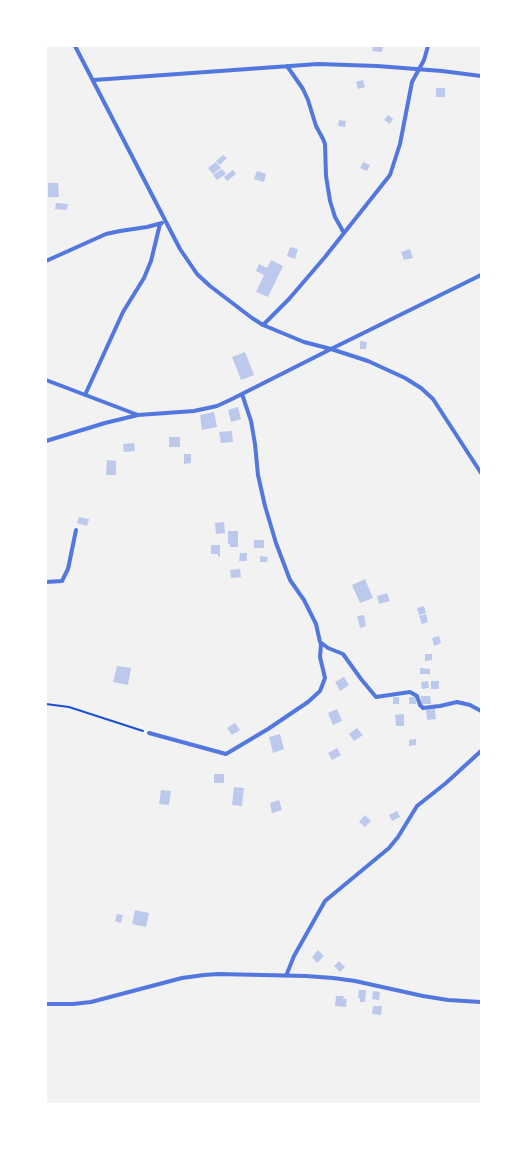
<!DOCTYPE html>
<style>
body{margin:0}
#map{position:relative;width:527px;height:1150px;overflow:hidden;background:#f2f2f2;font-family:Rubik,sans-serif}
canvas{display:block}
.frame{position:absolute;inset:0;border:47px solid #fff;pointer-events:none}
</style>
<div id="map">
<canvas width="527" height="1150"></canvas>
<div class="frame"></div>
</div>
<script>
const c = document.querySelector('canvas').getContext('2d');
c.lineJoin = 'round';
function paint(path, color) { c.fillStyle = color; c.fill(path, 'evenodd'); }
const poly = rows => new Path2D(rows.map(r => 'M' + r).join(''));
function strokePath(path, color, width, dash) { c.strokeStyle = color; c.lineWidth = width; c.lineCap = dash ? 'butt' : 'round'; c.setLineDash(dash || []); c.stroke(path); }
paint(poly([
 [373,46,383,46,382,52,372,51],
 [363,80,365,87,358,89,356,82],
 [436,88,445,88,445,97,436,97],
 [388,115,393,119,390,124,384,120],
 [339,120,346,121,345,127,338,126],
 [223,155,227,158,220,165,216,161],
 [216,162,221,168,213,174,208,168],
 [363,162,370,165,367,171,360,168],
 [222,169,226,174,217,180,213,175],
 [233,170,236,174,227,181,224,177],
 [257,171,266,174,264,182,254,179],
 [48,183,58,183,59,197,48,197],
 [56,203,68,204,67,210,55,209],
 [290,247,298,249,295,259,287,256],
 [410,249,413,258,404,260,401,252],
 [271,260,283,266,268,297,256,292,264,275,256,271,259,264,267,268],
 [360,341,367,342,366,349,360,349],
 [245,352,254,375,241,380,232,357],
 [238,407,241,419,231,422,228,410],
 [214,412,217,427,202,430,200,415],
 [232,431,233,442,221,443,219,432],
 [169,437,180,437,180,447,169,447],
 [134,443,135,451,124,452,123,444],
 [184,454,191,454,191,463,184,464],
 [107,460,116,461,116,475,106,475],
 [79,517,89,519,87,526,77,523],
 [224,522,225,533,216,534,215,523],
 [228,531,238,531,238,547,230,547,230,544,228,544],
 [254,540,264,540,264,548,254,548],
 [211,545,220,545,220,557,218,556,218,554,211,554],
 [240,553,247,553,247,561,239,561],
 [260,556,268,557,267,562,260,562],
 [240,569,241,577,231,578,230,570],
 [365,579,373,598,360,603,352,585],
 [387,593,390,601,379,604,377,596],
 [424,606,426,613,419,615,417,608],
 [426,614,428,622,422,624,419,616],
 [364,615,366,626,360,628,357,616],
 [439,636,441,643,434,646,432,638],
 [425,654,432,654,432,660,425,661],
 [117,666,131,668,128,685,113,682],
 [420,668,430,669,430,674,420,674],
 [344,677,349,685,340,691,335,682],
 [428,681,429,688,422,689,421,682],
 [431,681,439,681,439,689,431,689],
 [421,696,430,696,431,704,421,704],
 [393,697,399,697,399,704,393,704],
 [409,697,416,697,416,704,409,704],
 [337,709,342,721,333,725,328,713],
 [435,709,436,719,427,720,426,710],
 [404,714,404,726,396,726,395,715],
 [235,723,240,730,232,735,227,728],
 [357,728,363,735,354,741,349,734],
 [280,734,284,749,273,753,269,737],
 [416,739,416,745,409,746,409,740],
 [337,748,341,755,332,760,328,753],
 [214,774,224,774,224,783,214,783],
 [234,787,244,788,242,806,232,805],
 [161,790,171,791,169,805,159,804],
 [279,800,282,810,272,813,270,803],
 [397,811,400,817,392,821,389,815],
 [365,815,371,821,365,827,359,822],
 [135,910,149,913,146,927,132,924],
 [117,914,123,915,121,923,115,921],
 [318,950,324,956,317,963,312,957],
 [339,961,345,967,340,972,334,966],
 [359,990,366,990,365,1002,360,1002,360,998,358,998],
 [373,991,380,992,379,1000,372,999],
 [336,996,344,996,343,999,347,999,346,1007,335,1006],
 [373,1006,382,1006,381,1015,372,1014]
]), '#bdc9ec');
strokePath(poly([
 [46,704,69,707,143,731]
]), '#1d4ed8', 2);
strokePath(poly([
 [75,46,180,249,197,274,210,286,252,318,263,325,304,342,331,349,368,361,405,378,421,388,433,399,481,473],
 [287,66,303,89,308,100,316,126,323,139,325,144,326,176,330,201,335,217,344,233],
 [94,80,318,64,377,66,442,71,481,76],
 [46,261,106,234,120,231,147,227,162,223],
 [263,325,289,299,325,257,390,175,400,144,412,82,424,60,428,46],
 [46,380,138,415],
 [242,394,251,421,255,444,258,475,265,506,276,543,290,580,304,600,316,624,320,642,328,648,343,654,361,679,376,697,410,692,417,696,420,705,423,708,440,706,457,702,470,705,481,711],
 [85,395,123,312,144,278,151,261,160,224],
 [46,441,105,423,138,415,194,411,217,406,230,400,331,349,481,275],
 [46,582,62,581,68,569,76,530],
 [149,733,226,754,268,729,308,702,320,691,325,678,320,657,321,644],
 [286,976,294,956,325,901,389,848,398,837,417,806,446,783,481,751],
 [46,1004,73,1004,91,1002,182,978,204,975,218,974,306,976,333,978,355,981,423,996,448,1000,481,1002]
]), '#5277de', 4);
</script>
